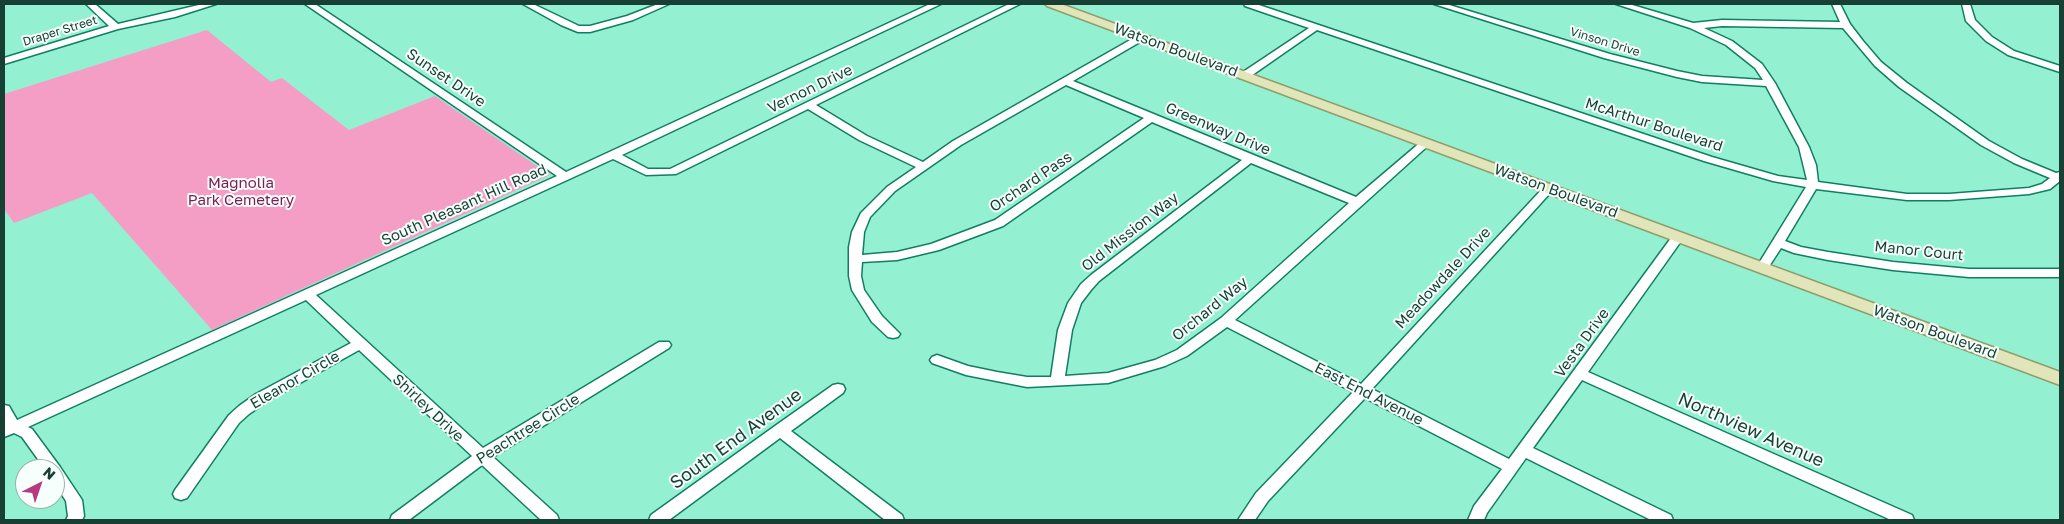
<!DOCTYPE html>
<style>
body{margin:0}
#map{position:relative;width:2064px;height:524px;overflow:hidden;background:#93f1d1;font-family:"Golos Text",sans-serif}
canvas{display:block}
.frame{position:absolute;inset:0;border:5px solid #183f33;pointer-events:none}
.north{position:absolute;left:15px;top:459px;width:50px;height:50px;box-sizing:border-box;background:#f6fffb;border:1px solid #9db2ab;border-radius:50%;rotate:41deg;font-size:14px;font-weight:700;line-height:20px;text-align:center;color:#183f33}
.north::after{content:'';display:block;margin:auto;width:18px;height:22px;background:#ba3880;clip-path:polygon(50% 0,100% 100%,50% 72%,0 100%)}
</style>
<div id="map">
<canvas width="2064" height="524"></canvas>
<div class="frame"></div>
<div class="north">N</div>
</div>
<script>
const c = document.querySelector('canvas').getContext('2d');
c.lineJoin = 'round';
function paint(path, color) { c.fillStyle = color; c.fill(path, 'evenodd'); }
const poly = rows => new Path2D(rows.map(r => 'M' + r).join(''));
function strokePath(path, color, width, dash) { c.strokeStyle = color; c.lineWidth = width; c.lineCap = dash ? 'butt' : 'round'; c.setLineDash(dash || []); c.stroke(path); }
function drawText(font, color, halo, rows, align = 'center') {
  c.font = font + ' "Golos Text",sans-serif'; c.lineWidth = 4; c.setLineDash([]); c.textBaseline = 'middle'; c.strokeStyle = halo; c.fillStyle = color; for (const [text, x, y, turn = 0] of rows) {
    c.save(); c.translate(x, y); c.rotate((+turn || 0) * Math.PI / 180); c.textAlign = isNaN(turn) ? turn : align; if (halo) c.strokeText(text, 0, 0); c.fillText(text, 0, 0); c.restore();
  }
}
paint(poly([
 [207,30,271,82,282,78,349,130,435,96,550,175,212,330,92,193,14,223,4,209,4,94]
]), '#f49ec6');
const minor = poly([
 [86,4,95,4,118,24,203,4,216,4,175,17,118,29,4,64,4,58,109,26,86,4],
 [305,4,315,4,566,172,930,4,941,4,622,155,648,169,670,169,1009,4,1020,4,816,105,867,136,923,162,953,141,1139,35,1145,35,1145,39,1073,81,1356,197,1422,141,1426,140,1431,143,1235,320,1361,384,1544,187,1552,187,1554,189,1552,191,1372,389,1509,459,1674,234,1678,233,1684,237,1588,372,1912,515,1914,520,1891,520,1582,380,1533,448,1671,515,1673,520,1651,520,1526,458,1487,513,1484,520,1468,520,1474,506,1502,469,1365,398,1268,501,1255,520,1238,520,1256,493,1353,392,1227,327,1187,356,1165,366,1108,383,1027,387,966,375,932,363,930,360,932,357,937,355,968,366,997,372,1027,377,1051,377,1058,330,1068,303,1081,284,1091,275,1242,160,1152,122,1003,226,939,250,897,260,862,262,861,276,864,290,882,316,900,334,898,337,893,338,888,337,872,322,852,290,849,276,849,247,852,232,861,213,887,187,916,167,859,140,808,109,676,174,646,175,613,159,316,295,483,448,659,342,669,342,671,345,669,348,493,457,557,515,559,520,541,520,482,465,409,520,390,520,392,515,472,456,359,350,266,402,249,414,239,423,187,498,181,500,175,498,173,494,175,490,229,415,239,406,256,394,351,343,306,300,28,427,32,429,60,467,82,500,84,516,82,520,66,520,68,516,66,501,55,484,55,469,45,469,22,437,14,433,4,437,4,426,5,425,4,405,9,406,17,420,557,176,305,4],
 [1066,85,1144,118,995,220,931,244,897,252,862,255,864,232,870,217,895,191,961,145,1066,85],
 [1251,163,1349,203,1221,318,1177,350,1155,360,1108,373,1065,376,1072,330,1081,303,1091,290,1099,281,1251,163],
 [523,4,533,4,579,26,590,26,627,16,658,4,669,4,633,20,590,32,578,32,561,25,523,4],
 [1244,4,1256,4,1712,157,1778,176,1807,180,1799,147,1766,86,1702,82,1677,77,1604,58,1434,4,1446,4,1610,54,1677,71,1702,76,1763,80,1755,68,1726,45,1690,28,1616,4,1629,4,1693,23,1722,20,1840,22,1832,4,1840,4,1850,24,1863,41,1881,62,1907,83,1989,141,2022,159,2056,173,2060,172,2060,181,2050,189,2029,194,1949,200,1907,200,1816,189,1785,241,1801,247,1828,252,1893,262,1969,269,2060,269,2060,277,1969,277,1893,270,1828,260,1794,253,1781,248,1766,271,1758,271,1756,268,1806,187,1773,181,1704,161,1317,30,1248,78,1240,78,1240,74,1309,28,1245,6,1244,4],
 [1722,26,1843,28,1875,66,1899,87,1981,145,2014,163,2050,178,2042,184,2029,188,1949,194,1907,194,1818,182,1816,165,1809,147,1775,83,1762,64,1732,41,1704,28,1722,26],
 [1962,4,1970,4,1975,20,1992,37,2014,51,2060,66,2060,72,2008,55,1986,41,1966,21,1962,4],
 [838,384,843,385,845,389,843,393,791,431,902,515,904,520,885,520,780,438,669,520,649,520,651,515,775,426,833,385,838,384]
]);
const major = poly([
 [1045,4,1061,4,2060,372,2060,385,1047,6,1045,4]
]);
strokePath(minor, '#117e63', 3);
strokePath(major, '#8f9f6c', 3);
paint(minor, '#fff');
paint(major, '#e2e4b9');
drawText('12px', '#183f33', '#f6fffb', [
 ["Draper Street",60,31,-17],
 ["Vinson Drive",1605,42,17]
]);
drawText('15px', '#183f33', '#f6fffb', [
 ["Watson Boulevard",1176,50,20],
 ["Sunset Drive",446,78,34],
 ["Vernon Drive",810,89,-26],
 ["McArthur Boulevard",1654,125,18],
 ["Greenway Drive",1218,129,23],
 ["Orchard Pass",1031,182,-34],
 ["Watson Boulevard",1556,191,20],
 ["South Pleasant Hill Road",464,205,-24],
 ["Old Mission Way",1130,232,-38],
 ["Manor Court",1919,251,6],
 ["Meadowdale Drive",1443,278,-47],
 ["Orchard Way",1210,309,-39],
 ["Watson Boulevard",1935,332,20],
 ["Vesta Drive",1582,343,-54],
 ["Eleanor Circle",295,380,-30],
 ["East End Avenue",1369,394,27],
 ["Shirley Drive",428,408,43],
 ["Peachtree Circle",528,429,-32]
]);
drawText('15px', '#7e1b54', '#f6fffb', [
 ["Magnolia",241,183],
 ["Park Cemetery",241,200]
]);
drawText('18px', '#183f33', '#f6fffb', [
 ["Northview Avenue",1751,430,24],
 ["South End Avenue",736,439,-36]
]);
</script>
